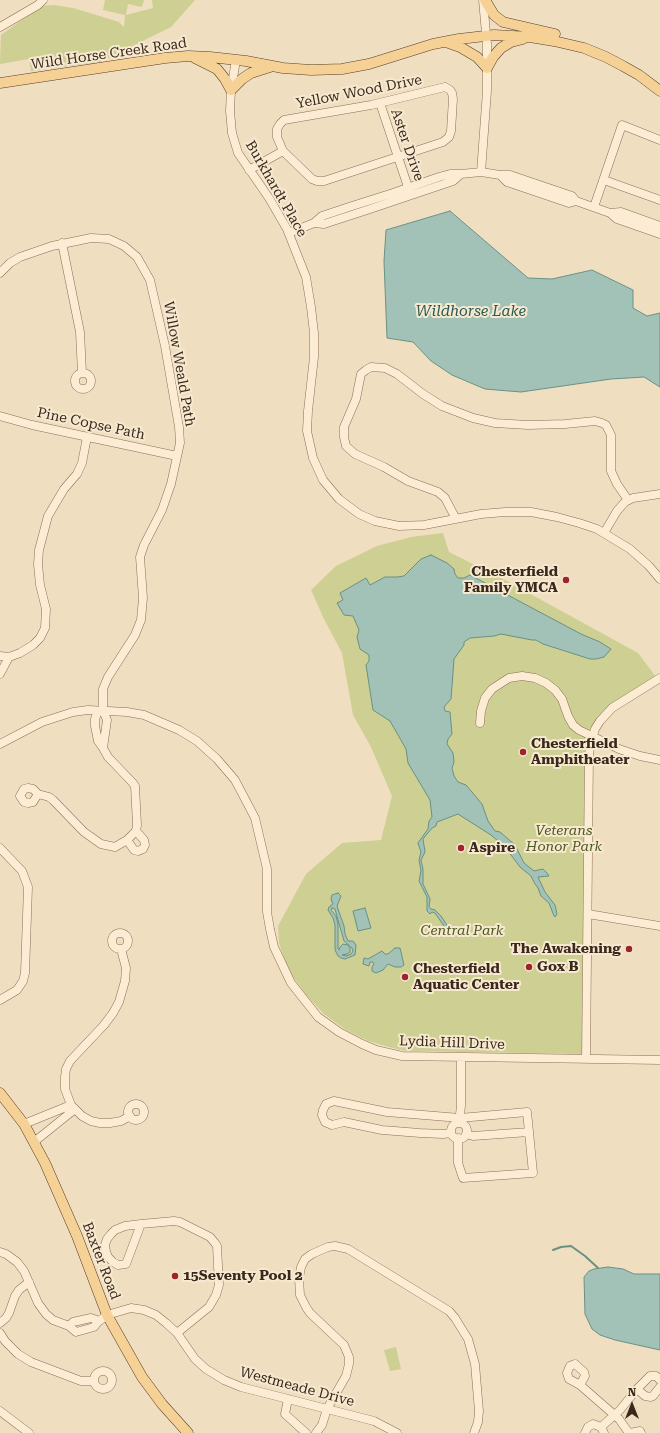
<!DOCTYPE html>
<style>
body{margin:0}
#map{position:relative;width:660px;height:1433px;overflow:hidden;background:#f0dec0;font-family:"Roboto Serif",serif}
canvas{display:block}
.north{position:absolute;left:612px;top:1385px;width:40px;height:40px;-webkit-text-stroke:3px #f7e9d0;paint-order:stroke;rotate:0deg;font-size:11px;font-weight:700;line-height:16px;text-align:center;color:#39281c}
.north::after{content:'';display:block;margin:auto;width:14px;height:18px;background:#39281c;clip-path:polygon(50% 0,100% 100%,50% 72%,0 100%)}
</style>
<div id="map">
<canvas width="660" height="1433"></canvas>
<div class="north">N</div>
</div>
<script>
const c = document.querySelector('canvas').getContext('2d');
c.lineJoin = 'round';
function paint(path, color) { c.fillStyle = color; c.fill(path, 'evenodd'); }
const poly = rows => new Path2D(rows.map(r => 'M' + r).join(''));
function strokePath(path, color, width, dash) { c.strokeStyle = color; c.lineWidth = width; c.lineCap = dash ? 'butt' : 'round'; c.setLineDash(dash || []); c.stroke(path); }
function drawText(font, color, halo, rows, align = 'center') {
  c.font = font + ' "Roboto Serif",serif'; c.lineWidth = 4; c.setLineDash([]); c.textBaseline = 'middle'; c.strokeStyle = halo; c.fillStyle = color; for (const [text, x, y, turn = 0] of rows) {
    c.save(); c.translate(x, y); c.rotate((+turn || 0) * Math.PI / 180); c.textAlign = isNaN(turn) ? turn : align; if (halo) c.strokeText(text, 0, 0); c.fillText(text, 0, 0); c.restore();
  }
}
paint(poly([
 [105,0,144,0,142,7,128,4,126,15,153,8,152,0,195,0,171,27,100,62,31,71,29,59,0,64,1,35,41,6,54,5,73,8,119,22,124,27,125,15,103,10],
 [443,533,449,552,505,580,638,653,656,677,625,695,610,705,601,714,592,726,585,738,582,1054,406,1051,389,1047,368,1041,346,1030,324,1014,307,996,291,974,284,958,279,943,278,926,306,874,342,843,381,840,392,796,371,747,353,715,342,653,324,619,311,590,336,566,377,546,411,537],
 [396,1347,401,1369,390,1371,384,1350]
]), '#cdcf93');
const water = poly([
 [450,211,528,278,552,279,592,270,633,290,633,308,647,316,660,313,660,387,644,377,611,379,521,392,485,389,452,375,431,361,413,342,387,338,384,261,386,230,450,211],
 [431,555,447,563,454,569,455,574,458,578,464,578,470,575,581,634,600,642,611,649,604,657,596,659,590,659,543,644,536,640,532,640,501,634,494,636,470,638,464,642,464,645,454,659,451,699,444,707,445,711,450,712,452,734,448,739,447,744,453,753,454,762,452,768,454,776,458,782,466,785,482,804,488,821,495,831,500,832,515,845,524,863,534,871,543,869,547,873,549,876,538,877,545,892,555,905,557,914,555,917,554,916,549,903,541,896,538,888,535,884,531,876,520,867,505,847,491,835,458,814,437,822,436,826,432,828,423,839,425,852,421,860,423,869,423,884,430,899,429,907,431,909,435,910,441,916,450,930,449,933,447,934,446,932,446,929,435,913,432,912,430,914,427,911,427,897,419,881,421,871,419,860,421,852,418,843,428,829,429,821,432,817,430,800,408,763,406,749,390,721,373,710,366,665,369,661,369,655,360,649,357,637,359,630,353,616,344,615,337,603,343,600,340,593,366,578,370,585,385,577,397,577,404,576,421,559,431,555],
 [338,893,341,896,337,906,338,909,344,926,345,934,348,941,353,941,356,945,355,955,345,959,341,958,338,956,335,950,335,925,333,918,328,910,329,907,333,904,331,899,332,895,338,893],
 [332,908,335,909,344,941,352,948,353,951,351,954,346,956,342,955,347,954,350,952,350,948,348,945,343,944,340,947,339,950,338,949,338,924,336,916,331,910,332,908],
 [365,908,371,928,358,931,353,911,365,908],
 [395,948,400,948,404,965,401,967,395,967,388,964,383,970,376,973,372,971,372,967,374,964,373,962,370,962,369,966,363,964,364,958,368,959,382,951,385,954,388,954,395,948],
 [608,1267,623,1269,634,1274,660,1274,660,1350,615,1340,600,1335,592,1329,585,1314,584,1277,589,1271,594,1269,608,1267]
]);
paint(water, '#a3c2b7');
strokePath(water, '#699184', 1);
strokePath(poly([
 [553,1250,561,1247,571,1246,585,1256,598,1268]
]), '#699184', 2);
const minor = poly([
 [0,27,38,5,43,0],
 [236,60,231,90,230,111,232,133,238,153,269,198,287,229,306,277,311,307,314,333,314,357,308,411,307,431,313,458,323,480,339,499,359,514,375,521,399,526,424,525,481,514,505,512,531,512,557,517,579,523,597,529,630,549,649,566,660,579],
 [445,87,450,90,452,93,453,99,451,131,449,137,443,142,324,181,317,181,312,179,283,151,277,137,277,129,280,124,284,120,371,105,445,87],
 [380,103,410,193],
 [249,170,283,151],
 [481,172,487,91,487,44,483,0],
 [461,174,481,172,500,175],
 [604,180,660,200],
 [576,201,572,196,510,175,500,175,507,182,569,203,576,201,610,213],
 [594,207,622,125,660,140],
 [660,226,621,212,610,213,617,219,660,234],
 [289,233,314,223,322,216,349,207,393,193,439,177,450,174,461,174,453,181,370,209,324,224,314,223],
 [62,243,80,332,82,373],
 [0,273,10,263,20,257,52,246,91,238,109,239,124,246,137,257,150,280,165,346,179,427,180,443,171,484,162,510,144,545,140,557,143,598,141,620,135,635,108,677,103,689,103,711,107,720,103,748,98,741,95,726,95,719,98,711],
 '75 381a8 8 0 1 1 16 0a8 8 0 1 1-16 0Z',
 [0,416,32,425,177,456],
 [456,519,445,498,438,492,408,481,384,467,355,454,346,446,344,437,344,427,356,399,361,374,366,370,371,367,385,368,397,374,423,394,442,406,473,418,495,423,528,425,565,424,595,421,602,423,606,425,611,435,611,471,617,484,628,500],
 [604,533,617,511,625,502,633,498,660,494],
 [0,656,9,657,20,653,33,645,40,638,45,628,46,609,40,585,38,564,39,550,48,516,64,489,77,474,82,463,87,437],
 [0,674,9,657],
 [480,723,481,711,485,698,492,689,509,678,522,676,535,678,546,683,555,690,562,699,568,716,573,725,579,730,619,749,640,756,660,760],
 [0,744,42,722,73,712,88,710,127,712,144,715,179,730,197,741,217,759,235,780,255,818,267,869,267,912,270,929,274,947,291,983,318,1017,339,1032,362,1044,376,1050,402,1056,660,1060],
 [28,788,33,789,38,794,33,802,28,803,24,802,20,796,24,789,28,788],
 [38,794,49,797,53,800,84,832,101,844,115,847,127,840,136,831,137,825,135,786,132,782,108,757,103,748],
 [127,840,134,850,138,851,143,849,145,845,144,840,136,831],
 [0,848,22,871,28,887,25,973,23,981,17,990,0,1000],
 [588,914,660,926],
 '112 941a8 8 0 1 1 16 0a8 8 0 1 1-16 0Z',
 [121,949,126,968,125,981,119,1002,113,1013,104,1025,70,1061,66,1069,65,1077,65,1089,71,1105,82,1116,91,1121,100,1123,110,1123,121,1121,130,1116],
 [586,1059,589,754,591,742,595,729,600,721,612,708,660,678],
 '128 1112a8 8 0 1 1 16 0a8 8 0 1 1-16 0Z',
 [459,1122,461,1106,461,1057],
 '451 1131a8 8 0 1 1 16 0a8 8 0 1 1-16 0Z',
 [24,1124,71,1105],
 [451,1133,443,1134,420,1133,382,1130,344,1122,332,1125,325,1122,322,1115,323,1110,326,1104,334,1101,387,1112,460,1118,527,1112,529,1132],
 [458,1138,458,1163,463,1178,533,1173,529,1132,473,1136,466,1134],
 [34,1142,75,1109],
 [141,1224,174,1221,180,1222,210,1237,215,1243,217,1246,219,1285,216,1295,209,1307,177,1333],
 [141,1224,126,1264,118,1265,113,1262,108,1257,106,1252,105,1245,107,1239,111,1234,115,1230,125,1226,141,1224],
 [0,1252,6,1254,17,1262,24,1271,38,1303,46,1314,53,1320,69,1326,76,1332,94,1327,98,1322,107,1315,131,1308,144,1310,156,1315,166,1323,177,1333,195,1359,206,1369,224,1380,241,1387,374,1421,397,1433],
 [0,1323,6,1318,9,1313,15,1296,19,1290,29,1282],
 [69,1326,73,1322,91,1318,99,1321],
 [0,1333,5,1341,18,1354,31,1362,81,1381,94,1381],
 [575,1364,584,1372,585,1376,580,1385,569,1379,567,1373,570,1366,575,1364],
 '94 1380a9 9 0 1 1 18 0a9 9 0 1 1-18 0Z',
 [660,1380,656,1376,650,1376,637,1389,645,1396,651,1397,653,1396,660,1387],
 [580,1385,619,1419,629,1433],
 [288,1399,285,1414,306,1433],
 [0,1411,29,1433],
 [601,1427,620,1410,637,1389],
 [316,1433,322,1425,327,1409,346,1376,349,1364,349,1357,344,1345,310,1313,306,1307,300,1295,299,1278,301,1267,305,1259,312,1254,328,1247,335,1246,348,1249,449,1311,455,1318,468,1339,475,1364,479,1411,478,1422,474,1433],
 [585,1433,588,1427,593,1424,601,1427,604,1433],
 [630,1433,640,1431,641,1433]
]);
const major = poly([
 [485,0,494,15,503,22,555,34],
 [446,42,460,47,477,57,487,68,493,57,501,48,511,42,523,39],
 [195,58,217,69,225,79,231,90,242,79,251,73,270,67],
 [0,83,165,58,188,56,210,57,246,61,283,68,311,70,342,69,369,64,433,44,459,39,494,35,530,37,554,41,584,48,606,57,623,66,639,75,660,91],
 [0,1093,24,1124,45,1163,77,1236,107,1315,142,1377,162,1404,188,1433]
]);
strokePath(minor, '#8b6e57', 9);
strokePath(major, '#583d2b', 11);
strokePath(minor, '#fbecd3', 8);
strokePath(major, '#f6d195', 10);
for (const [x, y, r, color] of [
 [566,580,4,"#9d232d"],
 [523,752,4,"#9d232d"],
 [461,848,4,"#9d232d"],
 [629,949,4,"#9d232d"],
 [529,967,4,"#9d232d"],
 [405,977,4,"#9d232d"],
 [175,1276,4,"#9d232d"]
]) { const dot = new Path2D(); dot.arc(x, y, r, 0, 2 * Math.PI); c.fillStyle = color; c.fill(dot); strokePath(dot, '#f7e9d0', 1.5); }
drawText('14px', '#39281c', '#f7e9d0', [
 ["Wild Horse Creek Road",109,54,-8],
 ["Yellow Wood Drive",359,92,-11],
 ["Aster Drive",407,145,71],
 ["Burkhardt Place",276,189,60],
 ["Willow Weald Path",179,364,80],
 ["Pine Copse Path",91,424,12],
 ["Lydia Hill Drive",452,1043,2],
 ["Baxter Road",101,1261,69],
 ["Westmeade Drive",297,1387,15]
]);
drawText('bold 14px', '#39281c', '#f7e9d0', [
 ["Chesterfield",558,572,"right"],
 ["Family YMCA",558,588,"right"],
 ["Chesterfield",531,744],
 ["Amphitheater",531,760],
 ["Aspire",469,848],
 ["The Awakening",621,949,"right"],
 ["Gox B",537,967],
 ["Chesterfield",413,969],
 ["Aquatic Center",413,985],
 ["15Seventy Pool 2",183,1276]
], 'left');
drawText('italic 14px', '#4d5721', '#f7e9d0', [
 ["Veterans",564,831],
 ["Honor Park",564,847],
 ["Central Park",462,931]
]);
drawText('italic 15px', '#2a5a53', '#f7e9d0', [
 ["Wildhorse Lake",471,312]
]);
</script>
